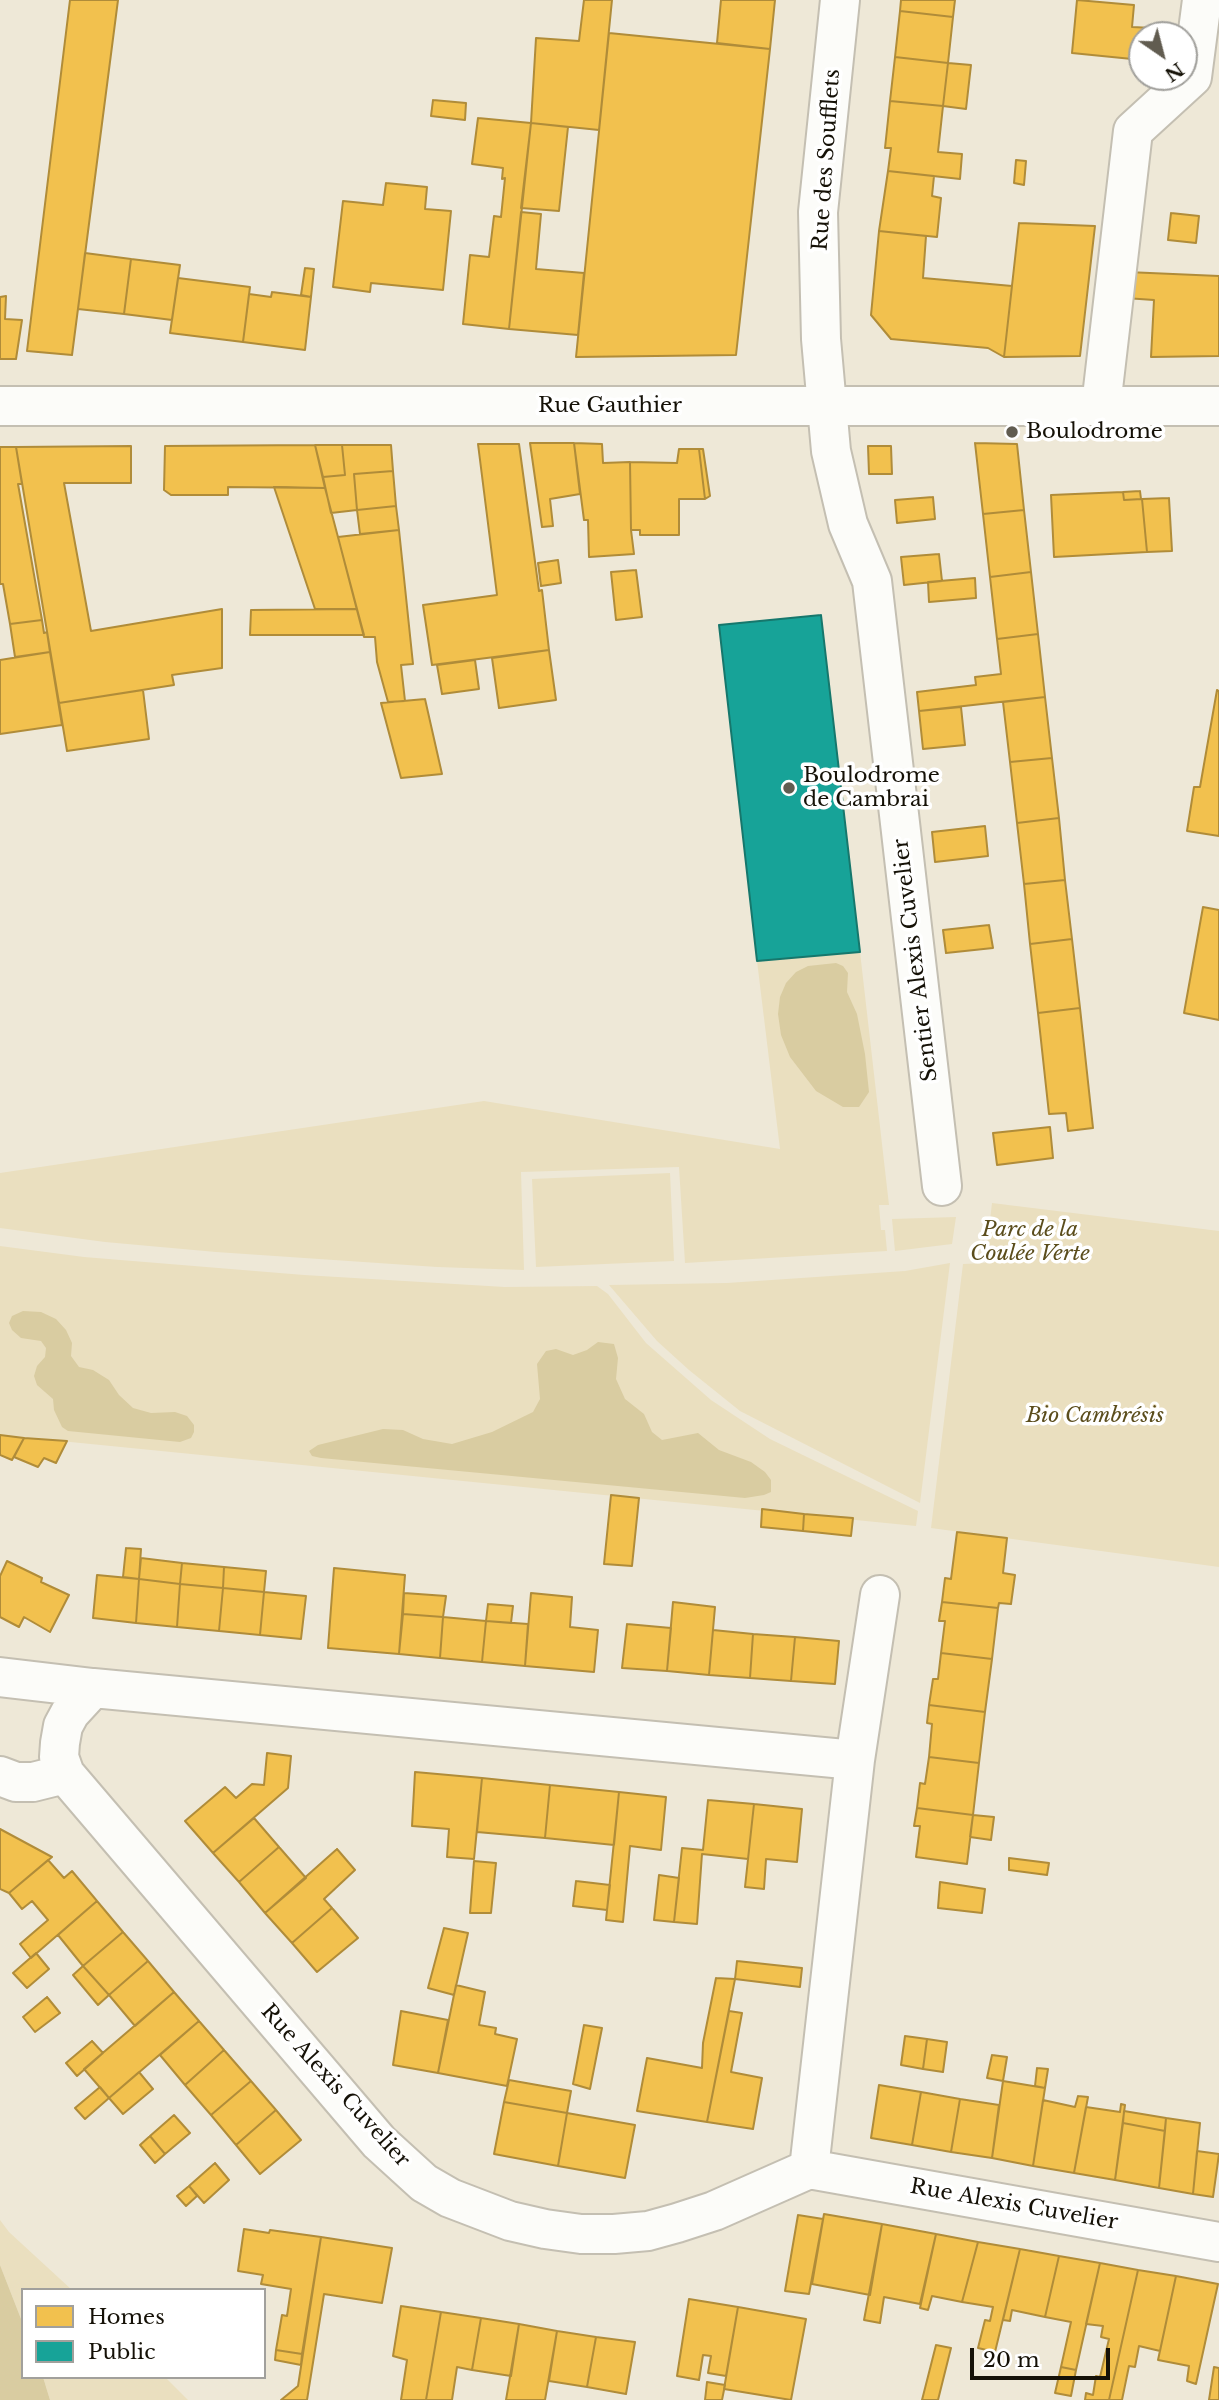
<!DOCTYPE html>
<meta charset="utf-8">
<style>
body{margin:0}
#map{position:relative;width:1219px;height:2400px;overflow:hidden;background:#eee8d7;font-family:"Libre Baskerville",serif}
canvas{display:block}
.legend{position:absolute;left:21px;top:2288px;width:245px;height:91px;box-sizing:border-box;background:#fff;border:2px solid #a1a09c;margin:0;padding:9px 12px;list-style:none;font-size:21px;color:#151107}
.legend li{display:flex;align-items:center;gap:14px;height:35px}
.legend b{width:35px;border:2px solid #a1a09c}
.north{position:absolute;left:1128px;top:21px;width:70px;height:70px;box-sizing:border-box;background:#fff;border:2px solid #a1a09c;border-radius:50%;rotate:145deg;font-size:19px;font-weight:700;line-height:28px;text-align:center;color:#151107}
.north::after{content:'';display:block;margin:auto;width:24px;height:32px;background:#615c50;clip-path:polygon(50% 0,100% 100%,50% 72%,0 100%)}
.scale{position:absolute;left:970px;top:2348px;width:140px;height:32px;box-sizing:border-box;border:4px solid #151107;border-top:0;padding-left:9px;font-size:21px;line-height:24px;white-space:nowrap;color:#151107;-webkit-text-stroke:5px #fff;paint-order:stroke}
</style>
<div id="map">
<canvas width="1219" height="2400"></canvas>
<ul class="legend">
<li><b style="height:19px;background:#f2c14e"></b>Homes</li>
<li><b style="height:19px;background:#17a398"></b>Public</li>
</ul>
<div class="north">N</div>
<div class="scale">20 m</div>
</div>
<script>
const c = document.querySelector('canvas').getContext('2d');
c.lineJoin = 'round';
function paint(path, color) { c.fillStyle = color; c.fill(path, 'evenodd'); }
const poly = rows => new Path2D(rows.map(r => 'M' + r).join(''));
function strokePath(path, color, width, dash) { c.strokeStyle = color; c.lineWidth = width; c.lineCap = dash ? 'butt' : 'round'; c.setLineDash(dash || []); c.stroke(path); }
function drawText(font, color, halo, rows, align = 'center') {
  c.font = font + ' "Libre Baskerville",serif'; c.lineWidth = 7; c.setLineDash([]); c.textBaseline = 'middle'; c.strokeStyle = halo; c.fillStyle = color; for (const [text, x, y, turn = 0] of rows) {
    c.save(); c.translate(x, y); c.rotate((+turn || 0) * Math.PI / 180); c.textAlign = isNaN(turn) ? turn : align; if (halo) c.strokeText(text, 0, 0); c.fillText(text, 0, 0); c.restore();
  }
}
paint(poly([
 [860,952,889,1205,879,1205,881,1230,885,1230,887,1251,685,1263,679,1167,521,1172,524,1270,437,1267,216,1252,105,1242,0,1228,0,1173,484,1101,780,1149,757,961],
 [670,1173,674,1261,536,1267,532,1179],
 [992,1203,1219,1231,1219,1567,931,1528,963,1264,985,1263],
 [956,1217,952,1244,895,1251,892,1219],
 [0,1246,84,1257,304,1275,505,1287,597,1286,608,1294,646,1343,711,1400,770,1439,918,1511,916,1526,0,1435],
 [950,1263,920,1503,740,1411,689,1370,657,1341,609,1285,727,1283,905,1271],
 [0,2220,9,2232,72,2290,23,2290,23,2324,0,2265],
 [43,2377,165,2377,188,2400,50,2400]
]), '#eadfbf');
paint(poly([
 [836,963,843,966,848,973,847,992,857,1014,865,1054,869,1092,859,1107,843,1107,816,1091,790,1057,781,1035,778,1014,780,997,786,983,796,972,808,966],
 [23,1311,41,1312,56,1319,66,1330,72,1343,71,1356,79,1367,93,1370,109,1380,119,1395,133,1408,151,1413,175,1412,187,1416,194,1425,194,1432,191,1438,180,1442,68,1431,62,1427,54,1410,53,1399,37,1385,34,1376,37,1366,45,1357,46,1348,41,1341,21,1338,12,1330,9,1323,12,1316],
 [598,1342,614,1344,618,1358,616,1379,625,1399,644,1414,652,1432,662,1440,698,1433,719,1450,751,1462,765,1472,771,1480,771,1492,764,1495,745,1498,321,1458,312,1456,309,1451,318,1445,383,1429,403,1430,423,1439,452,1444,492,1432,533,1412,540,1399,537,1364,546,1351,556,1349,573,1355,587,1350],
 [0,2265,23,2324,23,2377,43,2377,50,2400,0,2400]
]), '#d9cca1');
const homes = poly([
 [70,0,118,0,72,355,27,351,70,0],
 [584,0,612,0,599,130,531,123,536,38,579,41,584,0],
 [721,0,775,0,770,49,717,43,721,0],
 [901,0,955,0,953,17,900,11,901,0],
 [1077,0,1134,5,1132,27,1153,28,1152,35,1142,35,1142,60,1072,53,1077,0],
 [900,11,953,17,948,63,895,57,900,11],
 [609,33,770,49,736,355,576,357,609,33],
 [895,57,948,63,943,106,890,101,895,57],
 [948,63,971,65,966,109,943,106,948,63],
 [433,100,466,103,465,120,431,116,433,100],
 [890,101,943,106,938,152,962,154,960,179,888,171,891,148,885,148,890,101],
 [478,118,531,123,509,329,463,324,470,255,489,257,494,216,501,217,505,178,502,179,503,168,472,164,478,118],
 [531,123,568,127,559,211,521,208,531,123],
 [1016,160,1026,161,1024,185,1014,183,1016,160],
 [888,171,934,176,932,196,941,198,937,237,879,231,888,171],
 [386,183,427,187,425,209,451,211,443,290,371,283,370,292,333,287,343,201,383,205,386,183],
 [521,212,541,214,536,269,584,273,578,335,509,329,521,212],
 [1171,213,1199,216,1196,243,1168,240,1171,213],
 [1019,223,1095,226,1080,356,1004,357,1019,223],
 [879,231,926,236,923,278,1012,286,1004,357,988,348,891,339,871,315,879,231],
 [85,253,131,259,124,314,78,309,85,253],
 [131,259,180,265,172,320,124,314,131,259],
 [305,268,314,269,311,297,301,295,305,268],
 [1127,272,1219,276,1219,356,1151,357,1154,300,1125,298,1127,272],
 [178,278,250,287,243,342,170,333,178,278],
 [272,292,311,297,305,350,243,342,249,294,271,297,272,292],
 [6,296,5,319,22,320,16,359,0,359,0,297,6,296],
 [530,443,574,443,580,494,550,499,553,526,542,527,530,443],
 [574,443,602,444,603,463,630,462,631,530,634,554,589,557,588,520,584,520,574,443],
 [975,443,1017,444,1024,510,983,514,975,443],
 [478,444,519,444,539,591,542,590,549,650,432,665,423,605,497,595,478,444],
 [315,445,342,445,345,475,323,477,315,445],
 [315,445,325,488,228,487,228,495,171,495,164,490,165,446,315,445],
 [342,445,391,445,393,471,354,474,357,510,331,513,323,477,345,475,342,445],
 [131,446,131,483,64,483,91,631,222,609,222,668,172,675,174,685,59,703,16,447,131,446],
 [868,446,891,446,892,474,869,474,868,446],
 [0,447,16,447,22,484,18,484,42,620,10,624,3,584,0,584,0,447],
 [679,449,699,449,705,499,679,499,679,535,640,535,640,530,631,530,630,462,677,463,679,449],
 [699,449,703,449,710,496,705,499,699,449],
 [393,471,396,506,357,510,354,474,393,471],
 [274,487,325,488,357,609,315,609,274,487],
 [1140,491,1141,499,1124,500,1123,492,1140,491],
 [1123,492,1124,500,1142,499,1147,552,1054,557,1051,495,1123,492],
 [933,497,935,519,897,523,895,500,933,497],
 [1169,498,1172,551,1147,552,1142,499,1169,498],
 [396,506,399,530,360,534,357,510,396,506],
 [1024,510,1031,572,990,577,983,514,1024,510],
 [399,530,413,664,401,665,405,701,388,702,377,662,375,637,364,637,338,537,399,530],
 [939,554,942,581,904,585,901,557,939,554],
 [558,560,561,583,541,586,538,563,558,560],
 [636,570,642,617,616,620,611,572,636,570],
 [1031,572,1038,634,997,639,990,577,1031,572],
 [975,578,976,598,929,602,928,582,975,578],
 [357,609,364,635,250,635,251,610,357,609],
 [42,620,44,633,47,632,50,652,15,657,10,624,42,620],
 [1038,634,1045,697,919,711,917,692,976,685,975,677,1001,674,997,639,1038,634],
 [549,650,556,700,499,708,492,658,549,650],
 [50,652,62,725,0,734,0,660,50,652],
 [475,660,479,689,442,694,437,665,475,660],
 [143,690,149,739,67,751,59,703,143,690],
 [1217,690,1219,691,1219,836,1187,831,1194,787,1200,787,1217,690],
 [1045,697,1052,758,1010,762,1003,702,1045,697],
 [425,699,442,774,401,778,381,703,425,699],
 [961,707,965,745,923,749,919,711,961,707],
 [1052,758,1059,818,1017,823,1010,762,1052,758],
 [1059,818,1065,880,1024,884,1017,823,1059,818],
 [985,826,988,856,935,862,932,832,985,826],
 [1065,880,1072,939,1030,944,1024,884,1065,880],
 [1203,907,1219,910,1219,1020,1184,1013,1203,907],
 [989,925,993,948,946,953,943,930,989,925],
 [1072,939,1080,1008,1038,1013,1030,944,1072,939],
 [1080,1008,1093,1128,1068,1131,1066,1113,1049,1114,1038,1013,1080,1008],
 [1050,1127,1053,1158,997,1165,993,1133,1050,1127],
 [0,1435,24,1438,12,1460,0,1455,0,1435],
 [24,1438,67,1441,56,1463,44,1458,38,1467,14,1457,24,1438],
 [611,1495,639,1498,632,1566,604,1564,611,1495],
 [762,1509,804,1514,803,1531,761,1527,762,1509],
 [804,1514,853,1518,851,1536,803,1531,804,1514],
 [957,1532,1007,1538,1003,1573,1015,1575,1011,1604,999,1603,998,1608,942,1602,945,1578,951,1579,957,1532],
 [126,1548,141,1549,139,1579,123,1577,126,1548],
 [141,1558,182,1563,180,1584,139,1579,141,1558],
 [7,1561,42,1578,41,1582,69,1595,50,1632,24,1617,19,1627,0,1617,0,1576,7,1561],
 [182,1563,224,1567,223,1588,180,1584,182,1563],
 [224,1567,266,1571,264,1592,223,1588,224,1567],
 [334,1568,405,1575,399,1654,328,1648,334,1568],
 [97,1575,139,1579,136,1623,93,1618,97,1575],
 [139,1579,180,1584,177,1627,136,1623,139,1579],
 [180,1584,223,1588,219,1631,177,1627,180,1584],
 [223,1588,264,1592,260,1635,219,1631,223,1588],
 [264,1592,306,1596,301,1639,260,1635,264,1592],
 [404,1593,446,1596,443,1617,403,1614,404,1593],
 [531,1593,572,1597,570,1627,598,1630,594,1672,525,1666,531,1593],
 [673,1602,715,1607,709,1675,667,1671,673,1602],
 [942,1602,998,1608,992,1659,941,1653,945,1621,939,1621,942,1602],
 [488,1604,513,1606,511,1623,486,1621,488,1604],
 [403,1614,443,1617,440,1658,399,1654,403,1614],
 [443,1617,486,1621,482,1662,440,1658,443,1617],
 [486,1621,528,1624,525,1666,482,1662,486,1621],
 [627,1624,671,1628,667,1671,622,1668,627,1624],
 [713,1630,753,1634,750,1678,709,1675,713,1630],
 [753,1634,795,1637,791,1681,750,1678,753,1634],
 [795,1637,839,1641,835,1684,791,1681,795,1637],
 [941,1653,992,1659,985,1712,929,1705,933,1679,938,1679,941,1653],
 [929,1705,985,1712,979,1763,929,1757,932,1724,927,1723,929,1705],
 [267,1753,291,1756,288,1788,213,1853,185,1821,225,1787,236,1798,252,1784,264,1785,267,1753],
 [929,1757,979,1763,973,1815,917,1808,920,1783,925,1784,929,1757],
 [415,1772,482,1778,474,1859,447,1857,449,1829,412,1826,415,1772],
 [482,1778,550,1785,545,1838,477,1832,482,1778],
 [550,1785,619,1792,614,1845,545,1838,550,1785],
 [619,1792,666,1797,661,1850,630,1846,623,1922,606,1920,619,1792],
 [708,1800,754,1804,748,1859,702,1854,697,1924,674,1922,682,1848,703,1850,708,1800],
 [754,1804,802,1809,797,1862,766,1859,764,1889,745,1887,754,1804],
 [917,1808,973,1815,967,1864,916,1857,920,1826,914,1826,917,1808],
 [973,1815,994,1817,991,1840,970,1837,973,1815],
 [254,1818,279,1847,239,1882,213,1853,254,1818],
 [0,1829,52,1857,9,1893,0,1889,0,1829],
 [279,1847,306,1878,265,1913,239,1882,279,1847],
 [337,1849,355,1870,324,1899,332,1908,292,1943,265,1913,337,1849],
 [1009,1858,1049,1863,1047,1875,1009,1870,1009,1858],
 [48,1860,64,1878,72,1871,97,1901,31,1958,20,1944,48,1920,32,1901,22,1909,9,1893,48,1860],
 [474,1861,496,1863,491,1913,470,1913,474,1861],
 [659,1875,679,1878,674,1922,654,1920,659,1875],
 [576,1881,610,1885,607,1910,573,1906,576,1881],
 [940,1882,985,1889,982,1913,938,1908,940,1882],
 [97,1901,123,1932,83,1966,58,1935,97,1901],
 [332,1908,358,1938,317,1972,292,1943,332,1908],
 [444,1928,468,1933,454,1995,428,1988,444,1928],
 [123,1932,148,1961,109,1995,83,1966,123,1932],
 [36,1953,49,1969,27,1988,13,1973,36,1953],
 [148,1961,174,1992,135,2026,109,1995,148,1961],
 [737,1961,802,1968,800,1987,735,1979,737,1961],
 [83,1966,109,1995,98,2005,73,1975,83,1966],
 [716,1978,735,1979,707,2122,637,2111,647,2058,702,2068,703,2043,716,1978],
 [456,1985,485,1992,479,2025,496,2028,495,2034,517,2039,507,2086,438,2073,456,1985],
 [174,1992,199,2021,109,2098,84,2069,174,1992],
 [47,1997,60,2013,35,2032,23,2017,47,1997],
 [401,2011,448,2020,438,2073,393,2065,401,2011],
 [729,2011,742,2013,731,2072,762,2078,753,2129,707,2122,729,2011],
 [199,2021,224,2050,185,2085,160,2055,199,2021],
 [584,2025,602,2028,590,2089,573,2084,584,2025],
 [905,2036,927,2039,923,2069,901,2065,905,2036],
 [927,2039,947,2042,943,2072,923,2069,927,2039],
 [92,2041,103,2053,77,2076,66,2063,92,2041],
 [224,2050,251,2081,211,2115,185,2085,224,2050],
 [992,2055,1007,2057,1003,2081,987,2078,992,2055],
 [1037,2068,1048,2069,1045,2088,1035,2086,1037,2068],
 [139,2072,153,2089,123,2114,109,2098,139,2072],
 [509,2080,571,2091,567,2113,504,2102,509,2080],
 [251,2081,276,2110,236,2145,211,2115,251,2081],
 [1003,2081,1045,2088,1033,2166,992,2158,1003,2081],
 [879,2085,921,2092,912,2145,871,2138,879,2085],
 [100,2087,109,2098,85,2119,75,2108,100,2087],
 [921,2092,960,2099,951,2152,912,2145,921,2092],
 [1078,2096,1088,2097,1074,2173,1033,2166,1043,2100,1075,2107,1078,2096],
 [960,2099,999,2105,992,2158,951,2152,960,2099],
 [504,2102,567,2113,558,2166,494,2154,504,2102],
 [1121,2104,1125,2105,1115,2180,1074,2173,1086,2107,1120,2112,1121,2104],
 [276,2110,301,2140,260,2174,236,2145,276,2110],
 [1124,2111,1166,2118,1165,2131,1123,2123,1124,2111],
 [567,2113,635,2125,625,2178,558,2166,567,2113],
 [174,2115,190,2133,165,2154,150,2136,174,2115],
 [1166,2118,1200,2123,1193,2194,1159,2188,1166,2118],
 [1123,2123,1165,2131,1159,2188,1115,2180,1123,2123],
 [150,2136,165,2154,155,2163,140,2145,150,2136],
 [1197,2151,1219,2154,1213,2197,1193,2194,1197,2151],
 [215,2163,229,2180,204,2203,189,2186,215,2163],
 [189,2186,197,2196,186,2206,177,2196,189,2186],
 [824,2214,882,2224,870,2295,812,2284,824,2214],
 [798,2215,823,2219,809,2294,785,2291,798,2215],
 [882,2224,936,2234,920,2304,884,2297,880,2323,864,2320,882,2224],
 [244,2229,269,2233,270,2230,321,2237,302,2354,276,2350,282,2315,287,2316,291,2289,261,2284,263,2275,238,2271,244,2229],
 [936,2234,978,2242,962,2302,932,2296,928,2310,920,2308,936,2234],
 [321,2237,392,2248,382,2303,324,2294,307,2400,281,2400,298,2386,321,2237],
 [978,2242,1020,2249,995,2352,978,2348,985,2320,990,2321,993,2307,962,2302,978,2242],
 [1020,2249,1059,2256,1045,2317,1012,2310,1010,2321,1003,2320,1020,2249],
 [1059,2256,1100,2263,1076,2370,1061,2367,1071,2322,1045,2317,1059,2256],
 [1100,2263,1138,2270,1109,2400,1085,2400,1086,2393,1093,2395,1096,2376,1100,2377,1109,2339,1101,2337,1103,2326,1086,2324,1100,2263],
 [1138,2270,1176,2276,1160,2351,1139,2346,1135,2367,1129,2366,1122,2400,1109,2400,1138,2270],
 [1176,2276,1218,2284,1196,2384,1187,2381,1189,2366,1158,2360,1176,2276],
 [689,2299,738,2307,726,2376,708,2373,711,2356,703,2355,699,2380,677,2376,689,2299],
 [401,2306,441,2312,426,2400,401,2400,407,2360,393,2356,401,2306],
 [738,2307,806,2319,791,2400,724,2389,738,2307],
 [441,2312,481,2318,472,2370,457,2367,452,2400,426,2400,441,2312],
 [481,2318,519,2324,511,2376,472,2370,481,2318],
 [519,2324,557,2331,545,2400,506,2400,519,2324],
 [557,2331,596,2337,587,2387,549,2381,557,2331],
 [596,2337,635,2342,626,2394,587,2387,596,2337],
 [936,2345,951,2348,938,2400,922,2400,936,2345],
 [276,2350,302,2354,301,2365,275,2360,276,2350],
 [1061,2367,1076,2370,1071,2396,1055,2393,1061,2367],
 [1214,2367,1219,2368,1219,2400,1209,2400,1214,2367],
 [707,2382,725,2385,722,2400,705,2400,707,2382]
]);
paint(homes, '#f2c14e');
strokePath(homes, '#b08c39', 2);
const public = poly([
 [821,615,860,952,757,961,719,625,821,615]
]);
paint(public, '#17a398');
strokePath(public, '#16776c', 2);
const minor = poly([
 [840,0,818,212,821,339,831,451,848,524,872,581,942,1186],
 [0,406,1219,406],
 [1101,406,1133,131,1192,77,1202,0],
 [0,1677,93,1688],
 [855,1760,880,1595],
 [0,1776,16,1782,33,1782,65,1774],
 [809,2169,855,1760,93,1688,70,1713,63,1726,60,1743,59,1757,65,1774,379,2142,424,2183,450,2198,510,2221,545,2229,581,2234,614,2234,648,2231,677,2223,714,2211,809,2169,1219,2242]
]);
strokePath(minor, '#c4bfb2', 42);
strokePath(minor, '#fcfcf9', 38);
for (const [x, y, r, color] of [
 [1012,432,7,"#615c50"],
 [789,788,7,"#615c50"]
]) { const dot = new Path2D(); dot.arc(x, y, r, 0, 2 * Math.PI); c.fillStyle = color; c.fill(dot); strokePath(dot, '#fff', 2.5); }
drawText('21px', '#151107', '#fff', [
 ["Rue des Soufflets",827,160,-86],
 ["Rue Gauthier",610,406],
 ["Sentier Alexis Cuvelier",916,960,-97],
 ["Rue Alexis Cuvelier",335,2086,48],
 ["Rue Alexis Cuvelier",1014,2205,10]
]);
drawText('21px', '#151107', '#fff', [
 ["Boulodrome",1026,432],
 ["Boulodrome",803,776],
 ["de Cambrai",803,800]
], 'left');
drawText('italic 21px', '#5b4d1c', '#fff', [
 ["Parc de la",1030,1230],
 ["Coulée Verte",1030,1254],
 ["Bio Cambrésis",1095,1416]
]);
</script>
